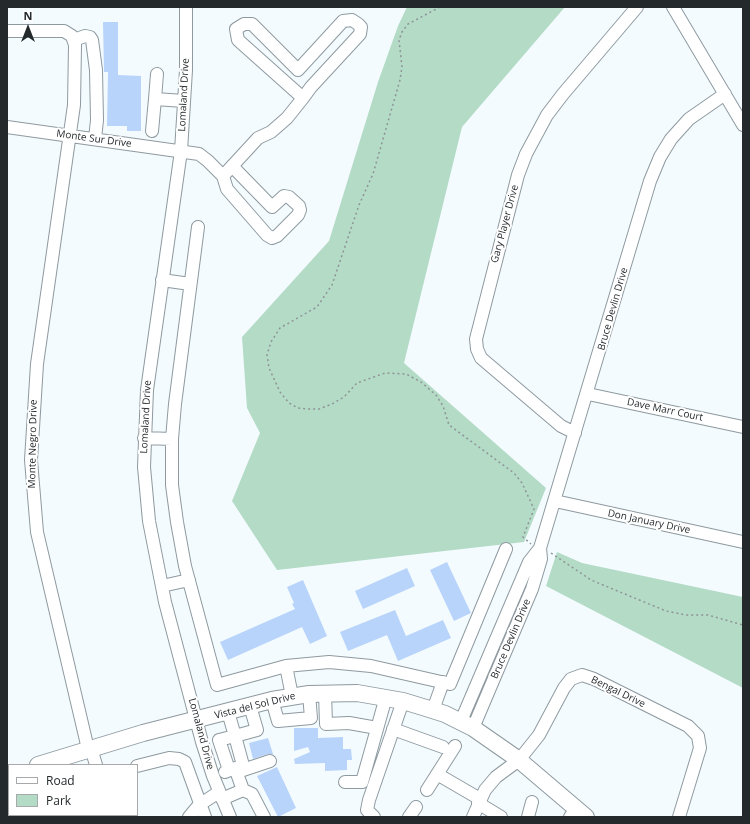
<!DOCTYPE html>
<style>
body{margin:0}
#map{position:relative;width:750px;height:824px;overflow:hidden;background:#f3fbff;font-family:"Open Sans",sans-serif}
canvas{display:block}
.frame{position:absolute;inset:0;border:8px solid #24292b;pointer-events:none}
.legend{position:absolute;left:8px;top:764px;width:130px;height:52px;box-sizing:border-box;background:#fff;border:1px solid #a7a9aa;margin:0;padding:5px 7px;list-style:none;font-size:12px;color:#24292b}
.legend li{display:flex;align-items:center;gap:8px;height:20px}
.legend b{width:20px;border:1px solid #a7a9aa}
.north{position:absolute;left:8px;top:8px;width:40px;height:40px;-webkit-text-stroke:3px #fff;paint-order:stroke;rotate:0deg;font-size:11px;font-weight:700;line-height:16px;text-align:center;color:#24292b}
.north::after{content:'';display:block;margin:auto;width:14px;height:18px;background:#24292b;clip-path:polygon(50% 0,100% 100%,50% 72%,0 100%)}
</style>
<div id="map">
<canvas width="750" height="824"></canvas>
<div class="frame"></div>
<ul class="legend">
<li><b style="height:5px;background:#fff"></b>Road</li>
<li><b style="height:11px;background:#b4dbc6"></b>Park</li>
</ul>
<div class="north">N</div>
</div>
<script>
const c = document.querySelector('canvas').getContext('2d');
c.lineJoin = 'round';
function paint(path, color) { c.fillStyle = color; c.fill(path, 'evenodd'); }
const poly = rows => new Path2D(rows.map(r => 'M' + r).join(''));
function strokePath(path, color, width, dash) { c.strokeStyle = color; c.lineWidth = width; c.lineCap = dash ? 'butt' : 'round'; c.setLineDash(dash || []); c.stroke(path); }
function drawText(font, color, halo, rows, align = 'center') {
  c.font = font + ' "Open Sans",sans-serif'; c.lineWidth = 4; c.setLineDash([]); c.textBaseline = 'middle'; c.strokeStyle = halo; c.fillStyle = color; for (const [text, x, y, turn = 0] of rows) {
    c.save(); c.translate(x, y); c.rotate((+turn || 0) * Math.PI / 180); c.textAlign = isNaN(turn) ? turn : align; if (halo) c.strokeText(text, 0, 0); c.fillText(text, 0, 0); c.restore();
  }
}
paint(poly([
 [407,7,565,7,462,127,404,363,546,488,524,542,277,570,232,501,260,433,247,408,242,337,329,241,378,82,398,26],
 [557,552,582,563,743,597,743,688,546,586]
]), '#b4dbc6');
paint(poly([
 [103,22,118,22,118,75,141,76,141,131,127,131,127,126,107,126,108,72,104,72],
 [447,562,471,613,454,621,430,570],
 [407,568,415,586,363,609,355,591],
 [303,580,327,636,310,644,302,627,228,660,220,642,295,609,292,604,294,603,287,587],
 [395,610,406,636,443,620,451,638,398,661,387,635,348,651,340,632],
 [294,728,318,728,318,738,343,737,343,749,351,749,352,760,347,760,347,770,325,771,325,763,295,764,294,759,310,752,308,747,294,751],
 [268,738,273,754,268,754,253,759,249,743],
 [277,767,296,808,278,817,257,776]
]), '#b8d4fb');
const minor = poly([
 [186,7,186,70,181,151,147,390,144,467,149,521,165,602,202,742,213,776,230,817],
 [673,7,743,125],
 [7,31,64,31,72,36,75,45,74,105,37,364,31,460,37,532,88,749],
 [74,40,85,36,90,37,92,40,96,70,97,120,95,139],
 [157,74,155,99,184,101],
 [7,127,199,154,208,161,223,176,258,138,271,132,287,118,303,98,311,87,360,34,361,27,358,24,352,20,343,21,298,70,252,24,244,24,236,29,238,40,303,98],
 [152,131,155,99],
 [223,176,227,189,267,235,272,238,277,236,298,215,300,210,299,206,289,197,284,196,272,207,232,166],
 [198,227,175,404,172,439,172,485,177,522,185,566,217,685,286,666,329,662,371,666,450,684,506,549],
 [162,280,190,284],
 [588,394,743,427],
 [575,433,561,426,481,358,477,349,476,339,518,175,526,154,547,115,563,94,637,7],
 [144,438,172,439],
 [555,501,743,542],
 [162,586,189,580],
 [286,666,292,696],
 [325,693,326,724,349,723,377,728],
 [272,700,278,721,311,718,309,694],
 [433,710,443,682],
 [228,712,235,736,257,730,250,706],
 [461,721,529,562,540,548,650,181,660,157,671,139,689,119,725,94],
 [473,728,532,589,541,559,540,548],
 [393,729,443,747],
 [91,748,96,765],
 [137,766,169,758,179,759,185,762,205,817],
 [229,770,219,740,235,736,244,769],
 [225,772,235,768,243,790,252,794,264,817],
 [237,772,270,761],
 [437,774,480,799],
 [345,782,362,782,386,697],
 [427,790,455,746],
 [222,799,243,790],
 [478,803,501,817],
 [46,815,46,817],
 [107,815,108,817],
 [189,817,199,805,219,792],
 [374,817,367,810,369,800,403,701],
 [409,817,416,807],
 [473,817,485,790,496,777,519,760,539,735,564,688,571,679,582,675,594,679,688,726,698,736,700,748,679,817],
 [528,817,532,802],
 [570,817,576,809]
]);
const major = poly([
 [38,765,143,733,272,700,309,694,357,693,403,701,426,708,445,714,473,728,519,760,586,817],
 [7,777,9,776]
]);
strokePath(minor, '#8e9aa0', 14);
strokePath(major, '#8e9aa0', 18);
strokePath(poly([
 [440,7,408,24,402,32,399,40,402,67,400,80,373,174,359,205,332,285,317,307,280,328,271,342,267,355,269,368,280,392,289,403,298,408,307,409,319,409,332,404,344,397,357,383,385,373,406,374,421,382,436,395,443,406,449,425,514,473,522,483,534,509,523,537,531,544],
 [551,553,591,580,666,611,686,615,708,615,743,625]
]), '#8e9497', 1.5, [2, 3]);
strokePath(minor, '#fff', 12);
strokePath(major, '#fff', 16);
drawText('10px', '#24292b', '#fff', [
 ["Lomaland Drive",184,95,-87],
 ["Monte Sur Drive",94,139,8],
 ["Gary Player Drive",505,224,-75],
 ["Bruce Devlin Drive",613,309,-74],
 ["Dave Marr Court",665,410,12],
 ["Lomaland Drive",146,417,-87],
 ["Monte Negro Drive",33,444,-89],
 ["Don January Drive",649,522,12],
 ["Bruce Devlin Drive",511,639,-67],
 ["Bengal Drive",618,692,26],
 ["Vista del Sol Drive",255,706,-14],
 ["Lomaland Drive",201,734,75]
]);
</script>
